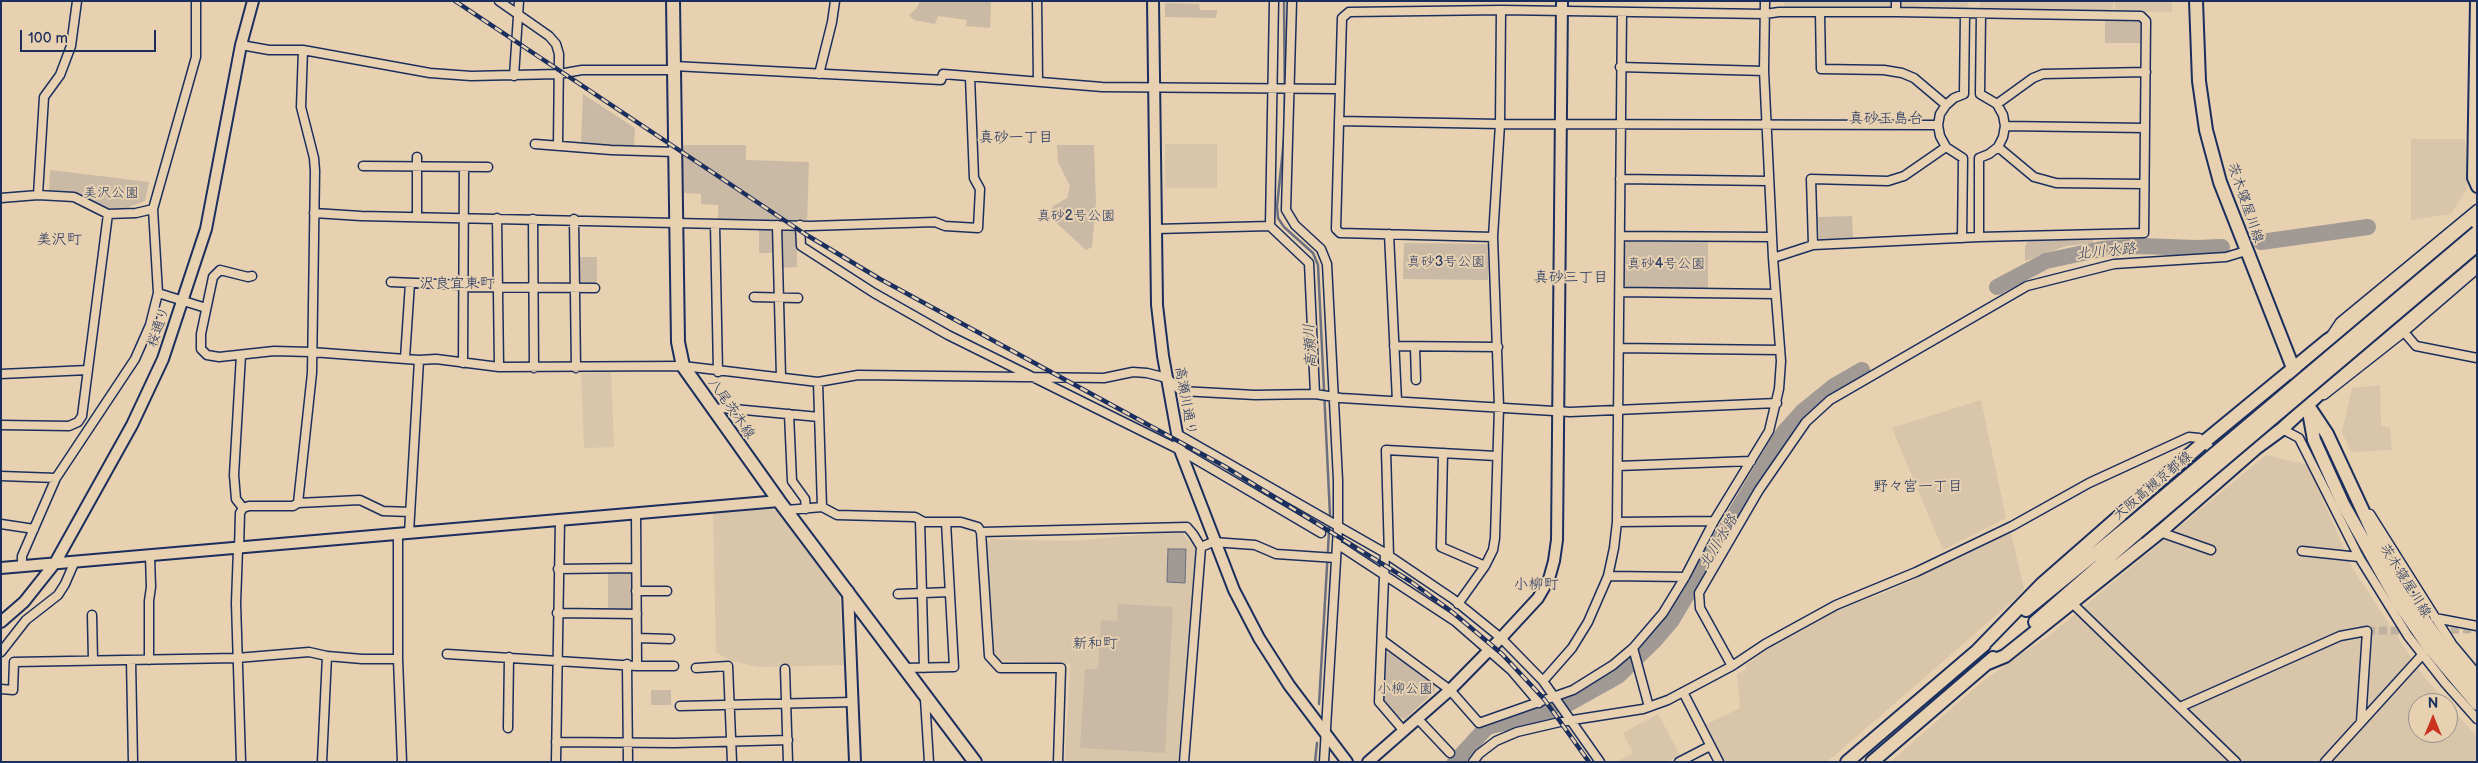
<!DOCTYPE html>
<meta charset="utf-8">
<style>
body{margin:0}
#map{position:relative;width:2478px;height:763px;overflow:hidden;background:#e7d1b0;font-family:"Balsamiq Sans",sans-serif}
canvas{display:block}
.frame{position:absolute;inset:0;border:2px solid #1b2f5e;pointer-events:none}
.north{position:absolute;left:2408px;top:693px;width:50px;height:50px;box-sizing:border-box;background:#e7d1b0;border:1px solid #95908f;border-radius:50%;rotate:0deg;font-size:14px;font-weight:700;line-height:20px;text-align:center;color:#1b2f5e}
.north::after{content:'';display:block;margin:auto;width:18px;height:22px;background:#c8321e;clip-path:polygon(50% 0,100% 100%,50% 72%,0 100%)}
.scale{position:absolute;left:20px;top:30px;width:136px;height:22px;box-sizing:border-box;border:2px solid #1b2f5e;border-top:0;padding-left:6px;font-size:15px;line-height:18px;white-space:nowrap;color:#1b2f5e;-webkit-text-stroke:4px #e7d1b0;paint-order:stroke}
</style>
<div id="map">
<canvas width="2478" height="763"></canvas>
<div class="frame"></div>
<div class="north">N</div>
<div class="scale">100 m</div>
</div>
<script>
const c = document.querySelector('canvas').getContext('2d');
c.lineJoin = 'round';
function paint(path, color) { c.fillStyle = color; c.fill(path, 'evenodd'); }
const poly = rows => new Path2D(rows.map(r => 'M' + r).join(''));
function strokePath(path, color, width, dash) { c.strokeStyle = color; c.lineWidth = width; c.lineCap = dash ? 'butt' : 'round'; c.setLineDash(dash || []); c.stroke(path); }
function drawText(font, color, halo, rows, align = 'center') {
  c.font = font + ' "Balsamiq Sans","Klee One",sans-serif'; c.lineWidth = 4; c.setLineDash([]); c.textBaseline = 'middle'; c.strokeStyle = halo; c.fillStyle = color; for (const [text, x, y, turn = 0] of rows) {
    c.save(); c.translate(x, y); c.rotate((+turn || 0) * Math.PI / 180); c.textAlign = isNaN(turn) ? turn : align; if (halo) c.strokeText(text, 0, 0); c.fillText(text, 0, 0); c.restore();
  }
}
paint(poly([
 [1784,1,1892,1,1892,5,1889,9,1784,7],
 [1901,1,1968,1,1968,9,1906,9,1901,6],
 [1980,1,2113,1,2113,11,1980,10],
 [2115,1,2172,1,2172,12,2115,12],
 [2411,139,2465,139,2467,189,2451,214,2411,220],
 [1165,144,1217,144,1217,188,1165,188],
 [611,372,614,447,584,448,581,373],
 [2380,385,2381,426,2390,427,2392,450,2351,452,2342,432,2352,388],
 [1981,400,2006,518,1943,550,1892,428],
 [2266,455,2308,465,2352,567,2421,673,2447,703,2418,703,2418,733,2448,733,2448,704,2477,737,2477,762,1890,762,1983,681,2051,634],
 [759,509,775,510,790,520,839,590,844,665,759,667,731,661,716,652,713,512],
 [1171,532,1183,533,1195,549,1178,762,1069,762,1065,759,1070,664,998,660,993,655,987,542,991,539,1072,541],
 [2011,533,2024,588,2017,598,2012,598,2016,598,1827,762,1724,762,1705,725,1740,708,1737,674,1746,670,1745,666,1770,647,1771,659,1770,646,1835,609,1877,596,1911,581,1931,569,1932,583,1931,569],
 [1658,714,1680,755,1667,762,1616,762,1633,753,1623,733]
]), '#d8c5aa');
paint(poly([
 [920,1,991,1,990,28,966,26,967,20,938,16,935,24,914,20,909,15,917,8],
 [1165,3,1199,4,1200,10,1217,10,1216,18,1165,17],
 [2105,20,2139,21,2144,24,2144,43,2105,43],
 [583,94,635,128,634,146,581,145],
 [684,145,746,145,746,160,809,162,807,222,718,220,718,205,701,204,701,194,682,193,682,148],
 [1057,145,1094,145,1096,202,1092,247,1086,250,1052,219,1052,207,1067,198,1070,186,1058,162],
 [50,170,149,182,145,201,122,209,106,209,77,193,49,190],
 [1852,216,1853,241,1824,244,1819,239,1818,217],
 [759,227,770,228,775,232,774,253,759,253],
 [797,229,797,267,782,268,781,232,784,230],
 [2093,239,2093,243,2066,246,2025,261,2025,246,2029,240],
 [1628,241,1708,242,1708,288,1628,288,1623,283,1624,245],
 [1404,243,1488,244,1488,280,1403,279],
 [580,257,597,257,597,284,582,284,580,281],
 [608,572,631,572,633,575,635,606,632,610,608,610],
 [1118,604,1173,607,1165,753,1080,748,1085,669,1098,669,1101,620,1117,621],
 [1391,651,1434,683,1435,691,1405,719,1399,717,1383,699,1385,654],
 [651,690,671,690,671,705,651,705]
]), '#cab9a4');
const water = poly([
 [1168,549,1186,549,1185,583,1167,582,1168,549]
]);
paint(water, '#a19994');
strokePath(water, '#6b6f7e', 1);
strokePath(poly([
 [1284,1,1285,122],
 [1285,130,1277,206,1278,218,1284,227,1313,253,1318,265,1330,515,1319,704],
 [1315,762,1317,743]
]), '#6b6f7e', 2.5);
strokePath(poly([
 [2261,242,2368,227],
 [1997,287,2046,261,2102,249,2141,246,2196,248,2222,247],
 [1566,705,1618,676,1655,640,1672,620,1784,432,1802,412,1834,386,1862,370],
 [1455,762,1487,727,1550,712]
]), '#a19994', 16);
strokePath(poly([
 [2439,630,2477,629],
 [2367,631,2420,630]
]), '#beb1a0', 8, [8, 4]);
const minor = poly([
 [499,1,549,36,556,44,559,54,558,146],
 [1037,1,1038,81],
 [1274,1,1270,226,1309,263,1315,394],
 [1292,1,1286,210,1295,225,1321,249,1327,264,1338,480,1338,527,1324,762],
 [1820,12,1821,69,1884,70,1902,73,1914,78,1946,105],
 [1896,12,1896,1],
 [241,45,269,50,303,50,430,73,471,76,559,74,582,70,674,70],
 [674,66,941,80,943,74,1102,87,1340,89],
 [1620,67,1764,71],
 [819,74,832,22,835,1],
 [514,76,519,1],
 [1997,104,2033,78,2043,74,2146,72],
 [1339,121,1500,124,1938,125],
 [2005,126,2145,128],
 [535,144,611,150,675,152],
 [1998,147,2034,177,2056,183,2144,184],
 [363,166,488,167],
 [1620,179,1769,181],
 [38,195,44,97,60,75,71,46,77,1],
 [1,198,38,195,74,197,108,214,136,213,153,209],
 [314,213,361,216,810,226,935,222,945,226,978,228,980,189,974,178,970,77],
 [417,217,417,157],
 [497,218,499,367],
 [533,219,534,368],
 [574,219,576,368],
 [715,224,718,372],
 [777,225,781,377],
 [800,225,801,246,874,293,948,335,1180,450,1321,533],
 [1156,229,1270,226],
 [1389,234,1397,401],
 [1620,236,1772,237],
 [1493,237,1340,233,1336,229,1342,18,1349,12,1501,10,1765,14,1779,12,1896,12,2141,16,2146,21,2144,233,1979,237,1813,245,1773,258],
 [1979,237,1979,158,1989,154,1998,147,2003,137,2005,126,2003,115,1997,104,1980,94,1981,14],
 [1962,238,1963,158,1946,147,1940,136,1938,125,1940,114,1946,105,1954,98,1964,94,1965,14],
 [1813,245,1811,179,1888,181,1904,176,1946,147],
 [252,276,248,277,220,270,213,277,201,334,201,349,207,355,219,357,274,351,311,352,419,360],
 [391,282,463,285],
 [463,287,595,288],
 [1620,292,1776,294],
 [158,293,206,308],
 [754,297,798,298],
 [2404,332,2416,346,2477,358],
 [2332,334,2340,322,2477,209],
 [1394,346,1498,347],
 [1415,347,1416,380],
 [1619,348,1780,350],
 [241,355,234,475,236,499,243,508],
 [405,358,410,283],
 [463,363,464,167],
 [1,374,88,370],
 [818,382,822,507],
 [2324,395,2404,332,2477,269],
 [713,410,723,408,819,417],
 [789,414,792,481,805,499,806,509],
 [1,425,69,426,78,422,82,416,108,214],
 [2282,429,2299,438,2359,557,2408,636,2445,683,2477,719],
 [1177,434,1385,553,1453,599,1501,638,1543,681,1600,762],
 [1443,453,1441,547,1485,566],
 [1618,466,1751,461],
 [1,476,56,478],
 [298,503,312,373,315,171,314,158,301,107,303,50],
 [787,510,822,507,837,515,915,517,924,522,961,522,978,527,981,532,989,656,1000,668,1061,668,1058,762],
 [636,513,637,666],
 [2370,514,2452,644,2477,674],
 [920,520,924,668],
 [1617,522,1714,521],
 [1,524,34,529],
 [981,532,1187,527,1193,534,1201,547,1184,762],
 [2160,532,2211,550],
 [409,533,419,360,436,359,499,367,683,366,818,382,858,375,1104,378,1133,372,1147,373,1167,378,1181,391,1255,395,1315,394,1341,398,1570,412,1777,403],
 [398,534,398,659,402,762],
 [1337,544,1456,622,1511,670,1539,703],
 [1201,547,1213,542,1255,545,1276,554,1336,558],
 [238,549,236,603,241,762],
 [239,549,240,513,243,508,249,506,293,506,298,503,360,500,383,511,410,512],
 [2302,551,2359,557],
 [1385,553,1379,702,1403,730],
 [1389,556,1386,450,1496,456],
 [22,567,22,556,56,478,135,359,150,325,158,293,153,209,196,57,196,1],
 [558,569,636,568],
 [1608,576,1685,577],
 [636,591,667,591],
 [898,594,950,592],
 [2072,603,2236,762],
 [1458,604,1485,566,1493,550,1495,538,1499,407,1493,237,1500,124,1501,10],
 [557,613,637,614],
 [92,615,93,660],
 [2435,618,2477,626],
 [637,638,670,639],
 [1382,640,1450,690,1479,723,1573,690,1613,665,1633,648,1663,613,1685,577,1714,521,1769,431,1779,389,1781,361,1773,258,1764,71,1765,1],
 [1633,648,1649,707],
 [1,652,26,620,58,595,65,584,75,561],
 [447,654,637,666,674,666],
 [131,660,133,762],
 [149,660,149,601,151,587,150,556],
 [627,664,628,762],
 [1732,666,1700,608,1699,593,1759,490,1806,422,1830,400,2027,286,2114,264,2226,257,2246,251],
 [696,668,728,666,732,762],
 [905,668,954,667,946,522],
 [785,669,788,762],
 [1543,681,1572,648,1588,622,1608,576,1614,548,1617,522,1622,12],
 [1,689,13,690,14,662,237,658,309,652,327,656,362,659,398,659],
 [1683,692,1719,762],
 [925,699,929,762],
 [680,706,852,702],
 [2180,707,2340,636,2367,631,2361,722],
 [1417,718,1450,753],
 [508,728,509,657],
 [556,742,675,743,788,740],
 [322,762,327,656],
 [556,762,560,519],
 [1473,762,1479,754,1496,741,1517,732,1560,722,1643,709,1668,700,1732,666,1765,644,1836,605,1916,572,2012,526,2089,483,2189,437,2199,438,2217,454],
 [1679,762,1710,746],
 [2325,762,2423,654]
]);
const tertiary = poly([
 [1153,1,1157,305,1163,356,1180,450,1234,590,1259,638,1289,685,1347,762],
 [2476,1,2473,178,2477,187],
 [1,568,779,501],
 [848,591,855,762],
 [1,622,24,602,55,563,132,425,163,359,206,229,241,45,253,1],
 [1368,762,1450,690,1501,638,1538,598,1549,579,1554,561,1557,540,1562,1]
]);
const primary = poly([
 [673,1,678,342,683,366,779,501,975,762],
 [2196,1,2199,81,2206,130,2220,182,2308,406,2314,440,2343,504,2398,602,2429,647,2477,704],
 [2311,410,2327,434,2382,552,2408,597,2438,640,2477,688],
 [2026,610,2130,525],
 [2035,622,2137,533],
 [1978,650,2042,584,2204,442,2328,340,2348,327,2477,218],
 [1988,663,2005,656,2160,532,2256,448,2282,429,2334,380,2477,260],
 [1847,762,1984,645],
 [1872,762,1993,658]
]);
strokePath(minor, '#1b2f5e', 11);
strokePath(tertiary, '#1b2f5e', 14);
strokePath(primary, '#1b2f5e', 16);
strokePath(minor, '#e7d1b0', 8);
strokePath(tertiary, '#e7d1b0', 10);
strokePath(primary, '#e7d1b0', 12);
const rail = poly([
 [455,1,805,234,880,279,1224,466,1410,581,1451,611,1502,654,1544,699,1589,762]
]);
strokePath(rail, '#1b2f5e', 4.5);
strokePath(rail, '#e7d1b0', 2.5, [8]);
const primaryBridge = poly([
 [2130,525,2477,232],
 [2137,533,2477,245]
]);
strokePath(primaryBridge, '#1b2f5e', 16, []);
strokePath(primaryBridge, '#e7d1b0', 12);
drawText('14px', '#2c3d65', '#e7d1b0', [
 ["美沢公園",111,193],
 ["真砂2号公園",1076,216],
 ["真砂3号公園",1446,262],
 ["真砂4号公園",1666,264],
 ["小柳公園",1405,689]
]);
drawText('14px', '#1b2f5e', '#e7d1b0', [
 ["茨木寝屋川線",2245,203,71],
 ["桜通り",159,327,-71],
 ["高瀬川通り",1185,401,80],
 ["八尾茨木線",731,409,55],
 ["大阪高槻京都線",2153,486,-40],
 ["茨木寝屋川線",2405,581,58]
]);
drawText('15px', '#1b2f5e', '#e7d1b0', [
 ["真砂玉島台",1886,119],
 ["真砂一丁目",1016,138],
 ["美沢町",59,240],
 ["真砂三丁目",1571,278],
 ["沢良宜東町",457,284],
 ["野々宮一丁目",1918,487],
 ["小柳町",1536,585],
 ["新和町",1095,644]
]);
drawText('italic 15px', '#2f3f66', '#e7d1b0', [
 ["北川水路",2106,252,-6],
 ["高瀬川",1311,346,-93],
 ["北川水路",1719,542,-59]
]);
</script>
